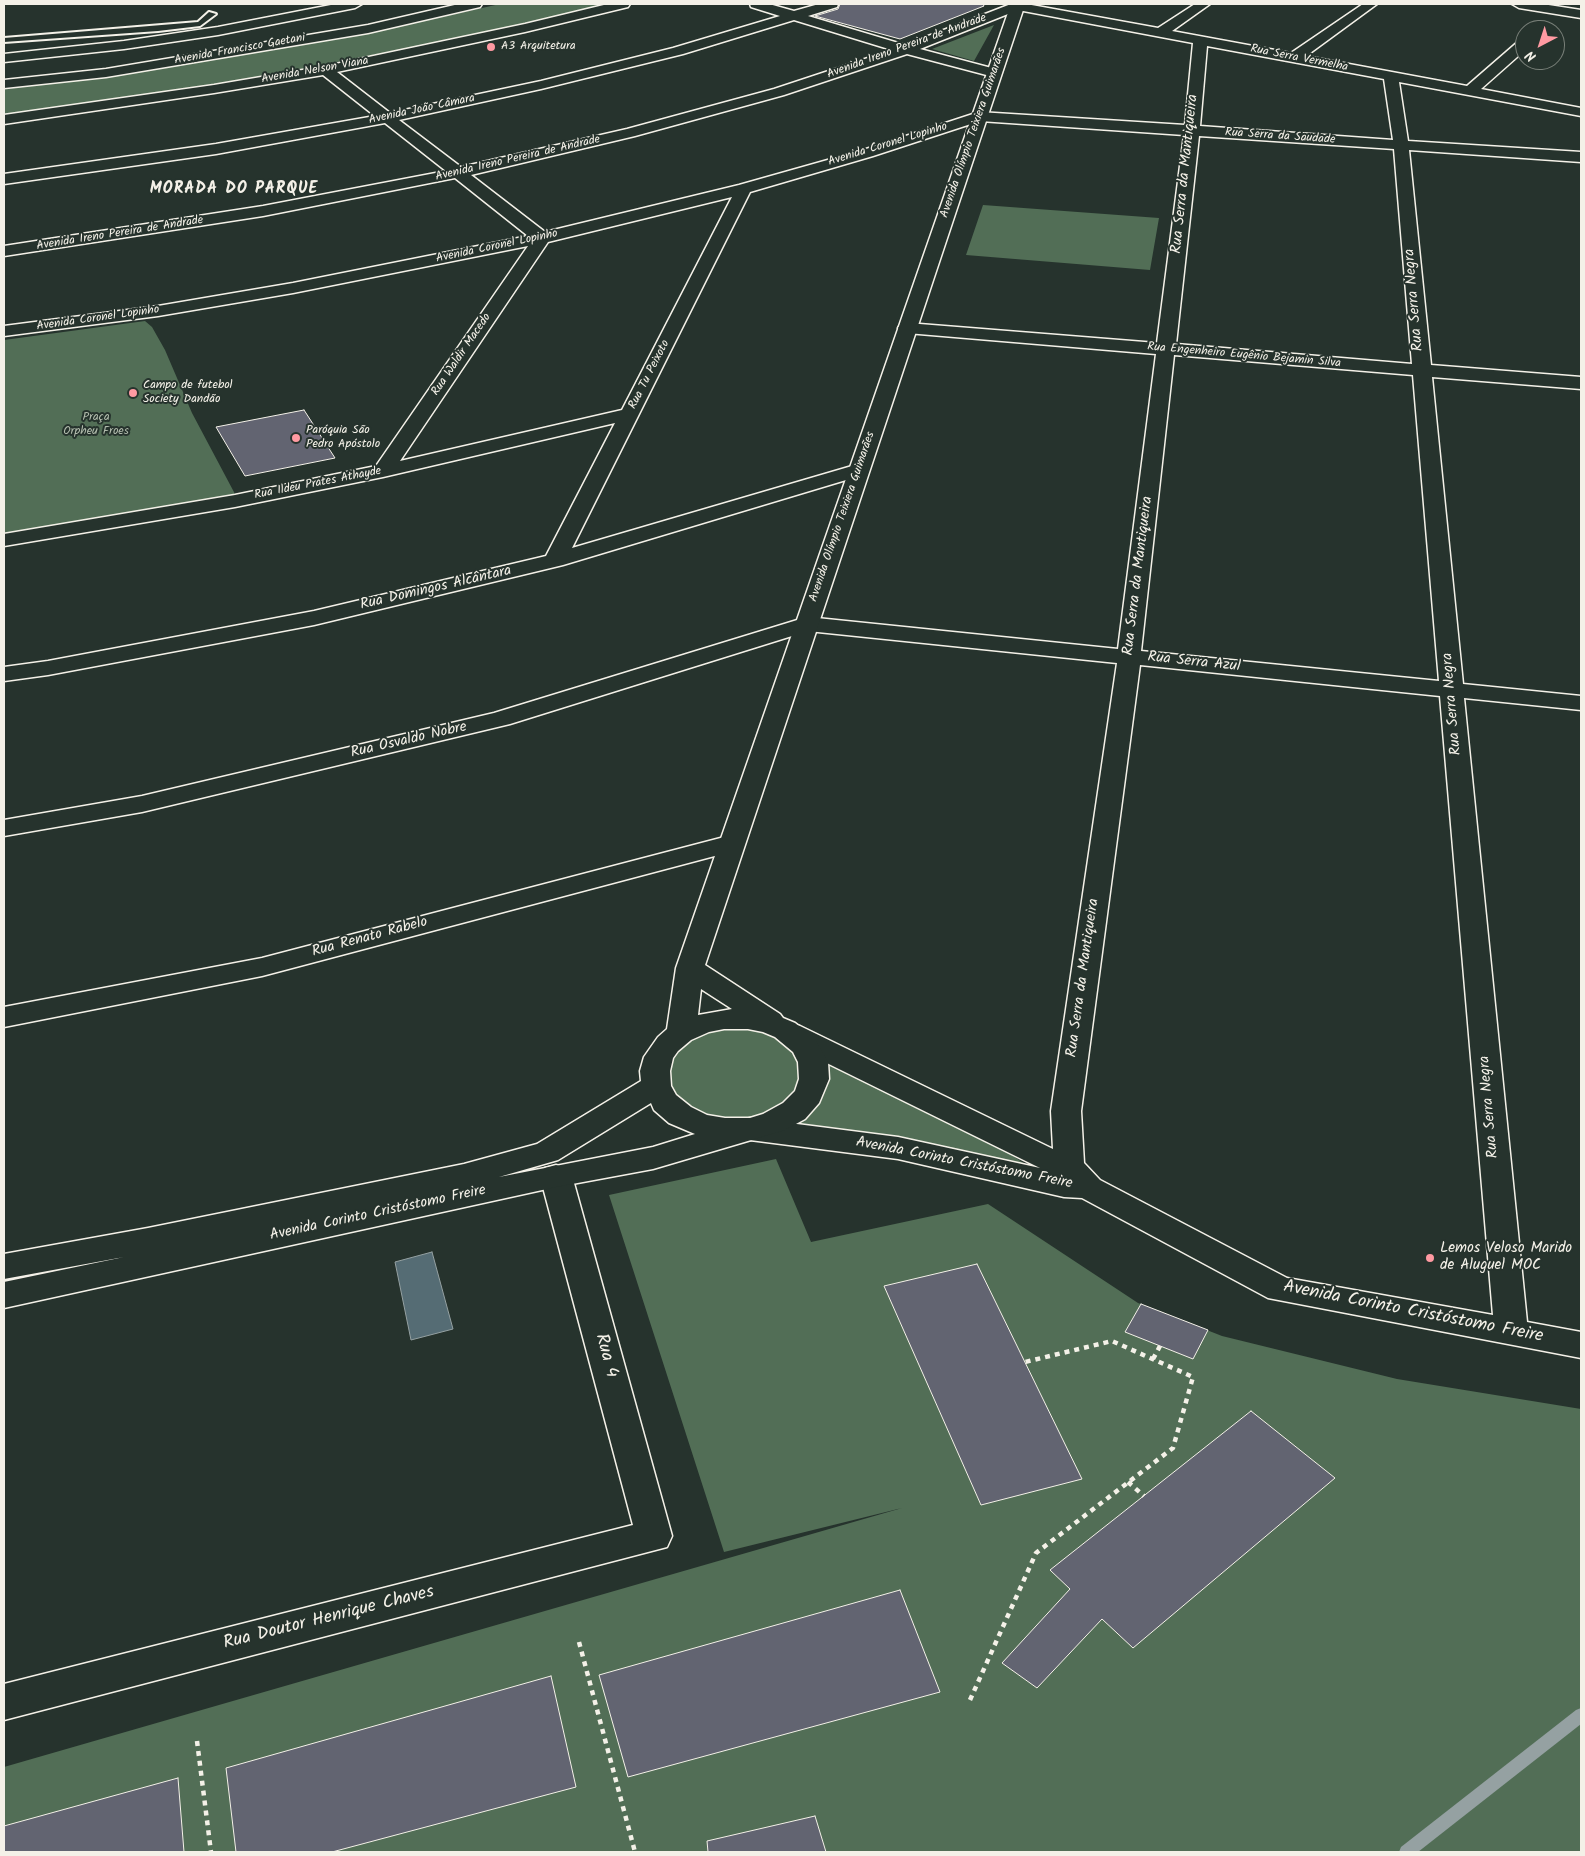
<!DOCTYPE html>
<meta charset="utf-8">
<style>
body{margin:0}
#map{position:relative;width:1585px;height:1856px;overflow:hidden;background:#26332d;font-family:Kalam,sans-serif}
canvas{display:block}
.frame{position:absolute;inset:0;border:5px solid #f4f1e8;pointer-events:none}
.north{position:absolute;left:1515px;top:20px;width:50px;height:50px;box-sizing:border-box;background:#26332d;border:1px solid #787f78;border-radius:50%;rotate:220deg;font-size:14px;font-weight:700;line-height:20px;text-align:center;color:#f4f1e8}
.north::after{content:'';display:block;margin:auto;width:18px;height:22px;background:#ff9aa2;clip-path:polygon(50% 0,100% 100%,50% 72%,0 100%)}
</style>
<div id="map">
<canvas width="1585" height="1856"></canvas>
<div class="frame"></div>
<div class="north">N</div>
</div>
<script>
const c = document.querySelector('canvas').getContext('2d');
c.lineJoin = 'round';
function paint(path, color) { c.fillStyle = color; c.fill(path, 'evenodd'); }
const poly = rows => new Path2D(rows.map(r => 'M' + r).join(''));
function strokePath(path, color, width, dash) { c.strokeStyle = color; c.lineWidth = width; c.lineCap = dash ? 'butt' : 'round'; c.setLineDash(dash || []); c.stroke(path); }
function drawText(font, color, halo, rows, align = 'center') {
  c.font = font + ' Kalam,sans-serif'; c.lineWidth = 4; c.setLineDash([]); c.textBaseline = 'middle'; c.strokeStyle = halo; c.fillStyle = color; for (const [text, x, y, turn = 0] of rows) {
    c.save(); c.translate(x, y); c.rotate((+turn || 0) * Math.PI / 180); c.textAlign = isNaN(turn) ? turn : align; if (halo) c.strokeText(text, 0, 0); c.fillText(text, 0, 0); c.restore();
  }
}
paint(poly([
 [500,4,606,4,475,35,250,79,4,115,4,89,159,69,369,33],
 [994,25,974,61,932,49],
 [983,205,1159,218,1150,270,966,255],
 [145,321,152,327,165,350,192,413,235,494,4,536,4,340],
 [767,1028,801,1053,806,1084,762,1121,706,1120,671,1097,663,1064,701,1029],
 [817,1054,989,1140,1034,1170,784,1126],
 [776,1159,811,1242,988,1204,1138,1303,1222,1336,1397,1379,1581,1409,1581,1852,4,1852,4,1767,902,1508,724,1552,609,1195]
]), '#526e56');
const water = poly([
 [432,1252,453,1329,411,1340,395,1262,432,1252]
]);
paint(water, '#556c74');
strokePath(water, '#95a1a2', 1);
paint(poly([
 [1581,1708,1581,1724,1418,1852,1399,1852,1401,1847,1576,1710,1581,1708]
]), '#95a1a2');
const building = poly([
 [840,4,983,4,984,6,900,39,815,16,838,9,840,4],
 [304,410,335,458,245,476,216,427,304,410],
 [977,1264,1082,1479,981,1505,884,1286,977,1264],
 [1141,1304,1208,1330,1193,1359,1125,1332,1141,1304],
 [1251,1411,1335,1478,1133,1648,1102,1619,1037,1688,1002,1663,1070,1589,1050,1570,1251,1411],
 [900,1590,940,1692,628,1777,599,1675,900,1590],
 [551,1676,576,1787,332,1852,236,1852,226,1768,551,1676],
 [178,1778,184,1852,4,1852,4,1826,178,1778],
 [815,1816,826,1852,708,1852,707,1841,815,1816]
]);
paint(building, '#626471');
strokePath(building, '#f4f1e8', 1);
const lane = poly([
 [209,12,216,14,200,26,158,31,4,42,4,38,198,22,209,12]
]);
const street = poly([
 [336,4,362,4,355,8,218,35,124,49,4,62,4,54,124,41,218,27,336,4],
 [608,4,630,4,628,7,525,32,337,72,390,113,541,81,673,48,780,16,751,7,750,4,769,4,794,11,819,4,838,4,837,7,808,16,905,45,1011,4,1026,4,1158,28,1195,4,1210,4,1172,31,1291,53,1363,4,1377,4,1306,56,1467,86,1520,40,1525,39,1525,50,1481,89,1581,108,1581,116,1399,82,1408,141,1581,152,1581,162,1409,150,1431,365,1581,377,1581,389,1432,377,1463,684,1581,696,1581,710,1464,698,1527,1322,1581,1332,1581,1358,1268,1298,1082,1198,1064,1197,898,1159,750,1140,739,1137,735,1129,739,1121,750,1118,898,1137,1040,1168,780,1040,775,1033,780,1026,790,1023,800,1026,1053,1149,1051,1111,1117,663,808,631,510,724,142,812,4,836,4,820,142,796,494,713,807,617,1118,649,1156,354,907,333,901,332,898,328,901,324,907,323,1157,343,1184,135,980,121,873,156,750,192,572,548,852,466,859,464,866,466,869,470,866,474,563,565,314,625,48,675,4,681,4,667,48,661,314,611,546,556,615,423,383,477,235,507,4,546,4,534,235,495,376,466,528,246,293,293,158,316,4,336,4,326,158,306,293,283,528,236,455,178,263,216,4,256,4,246,263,206,446,171,385,123,216,154,4,184,4,174,216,144,375,116,323,75,214,93,4,124,4,115,214,85,326,66,525,24,608,4],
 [1018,10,1193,43,1185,125,979,112,863,150,739,185,545,232,471,175,635,136,784,95,907,54,994,77,999,76,1001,73,999,70,920,49,1018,10],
 [794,20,892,50,774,89,627,129,461,167,399,120,541,89,683,54,794,20],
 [1207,46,1384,79,1393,140,1200,126,1207,46],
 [1199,136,1394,149,1412,364,1176,344,1199,136],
 [732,197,622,410,400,461,548,242,732,197],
 [1174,355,1413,375,1439,681,1141,651,1174,355],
 [1140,665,1440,696,1493,1315,1287,1278,1100,1180,1084,1163,1081,1111,1140,665],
 [1512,4,1542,4,1581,10,1581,18,1519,8,1512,4],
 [732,835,741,837,745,843,741,849,262,976,4,1027,4,1007,262,958,732,835],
 [556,1165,567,1168,572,1176,672,1536,667,1547,4,1720,4,1684,633,1525,540,1176,545,1168,556,1165]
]);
const secondary = poly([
 [1011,4,1025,4,705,965,780,1014,783,1018,795,1023,815,1039,828,1062,829,1079,819,1103,805,1119,785,1130,653,1169,556,1187,4,1308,4,1282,124,1257,4,1279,4,1254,148,1228,464,1164,537,1144,641,1081,640,1071,644,1057,658,1037,667,1029,676,968,1011,4],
 [701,989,732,1009,698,1015,701,989],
 [724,1029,748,1029,763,1032,775,1037,793,1052,798,1062,799,1079,795,1091,783,1103,763,1114,750,1118,725,1118,707,1115,691,1107,676,1095,671,1086,670,1071,673,1058,678,1051,691,1040,709,1032,724,1029],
 [651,1103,654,1110,669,1123,695,1134,653,1147,499,1177,558,1160,651,1103]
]);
const primary = poly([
 [459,4,482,4,480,7,368,33,106,77,4,88,4,80,106,69,368,25,459,4]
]);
strokePath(lane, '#f4f1e8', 4);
strokePath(street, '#f4f1e8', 3);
strokePath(secondary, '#f4f1e8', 3);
strokePath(primary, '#f4f1e8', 3);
strokePath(poly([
 [1153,1359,1160,1346],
 [1128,1482,1144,1496],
 [579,1642,635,1852],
 [970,1700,1036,1553,1173,1448,1193,1377,1112,1341,1025,1362],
 [197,1741,211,1852]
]), '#f4f1e8', 4.5, [5, 5]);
paint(lane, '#26332d');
paint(street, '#26332d');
paint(secondary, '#26332d');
paint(primary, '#26332d');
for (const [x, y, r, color] of [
 [491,47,5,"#ff9aa2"],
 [133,393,5,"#ff9aa2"],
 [296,438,5,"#ff9aa2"],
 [1430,1258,5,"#ff9aa2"]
]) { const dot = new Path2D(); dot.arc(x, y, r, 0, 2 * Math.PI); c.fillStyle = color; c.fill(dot); strokePath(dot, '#26332d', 2); }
drawText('12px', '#f4f1e8', '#26332d', [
 ["A3 Arquitetura",501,47],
 ["Campo de futebol",143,386],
 ["Society Dandão",143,400],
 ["Paróquia São",306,431],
 ["Pedro Apóstolo",306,445]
], 'left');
drawText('12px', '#f4f1e8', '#26332d', [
 ["Avenida Ireno Pereira de Andrade",907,47,-20],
 ["Avenida Francisco Gaetani",240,50,-10],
 ["Rua Serra Vermelha",1299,59,11],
 ["Avenida Nelson Viana",315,71,-10],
 ["Avenida João Câmara",422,110,-12],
 ["Avenida Olímpio Teixiera Guimarães",974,133,-71],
 ["Rua Serra da Saudade",1280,137,4],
 ["Avenida Coronel Lopinho",888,145,-17],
 ["Avenida Ireno Pereira de Andrade",518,159,-13],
 ["Avenida Ireno Pereira de Andrade",120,234,-9],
 ["Avenida Coronel Lopinho",497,247,-12],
 ["Avenida Coronel Lopinho",98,319,-8],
 ["Rua Waldir Macedo",462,355,-56],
 ["Rua Engenheiro Eugênio Bejamin Silva",1244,356,5],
 ["Rua Tu Peixoto",650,375,-63],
 ["Rua Ildeu Prates Athayde",318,484,-11],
 ["Avenida Olímpio Teixiera Guimarães",843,517,-71]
]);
drawText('12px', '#b3bdae', '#26332d', [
 ["Praça",96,418],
 ["Orpheu Froes",96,432]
]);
drawText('15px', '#f4f1e8', '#26332d', [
 ["Rua Serra da Mantiqueira",1186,174,-84],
 ["Rua Serra Negra",1415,300,-95],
 ["Rua Serra da Mantiqueira",1139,576,-83],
 ["Rua Domingos Alcântara",436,589,-13],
 ["Rua Serra Azul",1194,663,6],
 ["Rua Serra Negra",1453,704,-95],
 ["Rua Osvaldo Nobre",409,741,-13],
 ["Rua Renato Rabelo",370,938,-15],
 ["Rua Serra da Mantiqueira",1084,978,-82],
 ["Rua Serra Negra",1490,1107,-95],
 ["Avenida Corinto Cristóstomo Freire",964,1164,11],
 ["Avenida Corinto Cristóstomo Freire",378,1214,-12]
]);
drawText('15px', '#f4f1e8', '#26332d', [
 ["Lemos Veloso Marido",1440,1249],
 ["de Aluguel MOC",1440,1266]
], 'left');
c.letterSpacing = '1px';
drawText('bold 16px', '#f4f1e8', '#26332d', [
 ["MORADA DO PARQUE",234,190]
]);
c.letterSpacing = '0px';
drawText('18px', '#f4f1e8', '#26332d', [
 ["Avenida Corinto Cristóstomo Freire",1413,1313,11],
 ["Rua 4",605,1356,75],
 ["Rua Doutor Henrique Chaves",329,1619,-14]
]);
</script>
